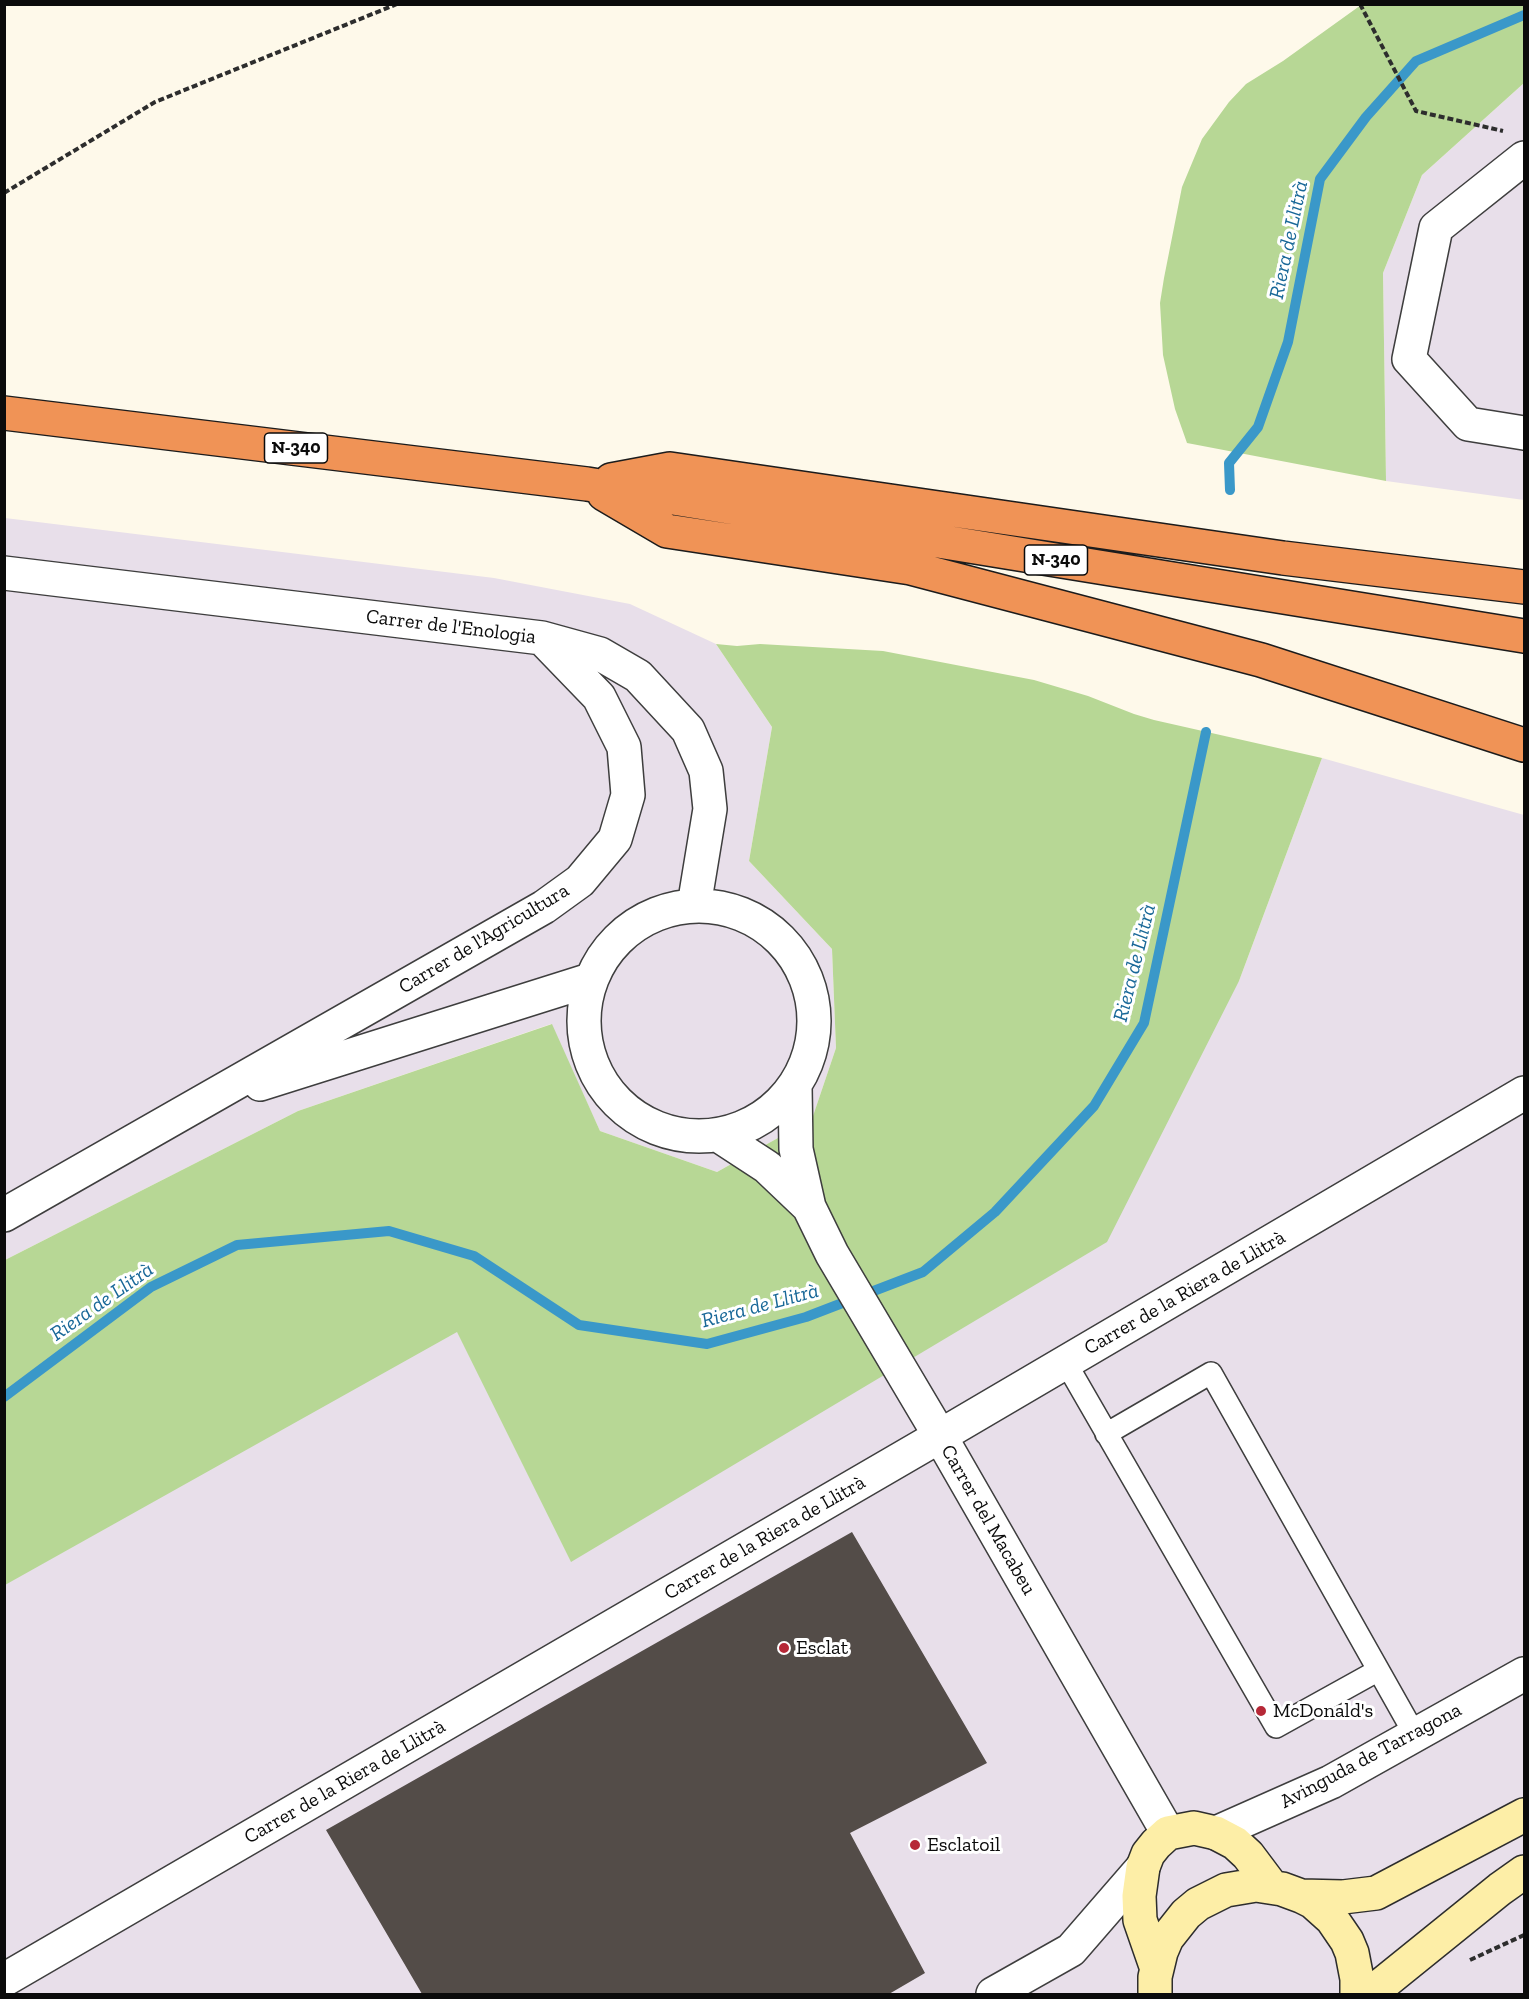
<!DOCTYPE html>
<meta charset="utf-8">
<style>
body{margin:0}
#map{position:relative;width:1529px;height:1999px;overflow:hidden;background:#fef9ea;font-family:"Zilla Slab",serif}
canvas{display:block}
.frame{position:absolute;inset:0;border:6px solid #0b0b0b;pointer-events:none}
</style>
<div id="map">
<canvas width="1529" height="1999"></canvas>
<div class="frame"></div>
</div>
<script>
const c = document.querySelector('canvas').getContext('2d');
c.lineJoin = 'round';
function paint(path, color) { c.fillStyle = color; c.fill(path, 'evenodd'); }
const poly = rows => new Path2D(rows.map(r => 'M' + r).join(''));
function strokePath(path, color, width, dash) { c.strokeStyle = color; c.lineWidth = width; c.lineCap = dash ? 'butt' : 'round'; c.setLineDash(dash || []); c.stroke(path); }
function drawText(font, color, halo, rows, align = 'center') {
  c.font = font + ' "Zilla Slab",serif'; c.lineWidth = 6; c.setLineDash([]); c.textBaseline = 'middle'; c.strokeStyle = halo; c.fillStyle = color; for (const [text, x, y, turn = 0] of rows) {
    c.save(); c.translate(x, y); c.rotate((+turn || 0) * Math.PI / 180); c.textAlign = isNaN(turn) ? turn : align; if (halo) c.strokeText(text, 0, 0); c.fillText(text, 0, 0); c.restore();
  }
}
paint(poly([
 [1524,83,1524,500,1386,481,1383,273,1422,175],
 [5,518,494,578,630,604,716,644,772,727,749,861,832,949,836,1048,812,1119,717,1172,600,1131,551,1024,298,1111,5,1260],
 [1322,758,1524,815,1524,1994,5,1994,4,1585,457,1331,571,1561,1239,981]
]), '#e8dfea');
paint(poly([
 [1361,5,1524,5,1524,83,1422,175,1383,273,1386,481,1187,443,1175,409,1163,355,1160,303,1164,278,1182,187,1202,139,1229,102,1246,84,1283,61],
 [716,644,737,646,760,644,883,651,1034,680,1088,696,1134,714,1154,720,1322,758,1239,981,1107,1242,571,1562,457,1332,5,1585,5,1260,298,1111,552,1024,600,1131,717,1172,812,1119,836,1048,832,949,749,861,772,727]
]), '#b7d795');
strokePath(poly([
 [1230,490,1229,463,1258,427,1288,342,1320,179,1366,117,1416,61,1524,15],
 [4,1397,151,1287,237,1245,389,1231,474,1256,579,1325,707,1344,806,1317,923,1272,995,1212,1094,1106,1144,1023,1206,732]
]), '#3a98c9', 10);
paint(poly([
 [852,1532,987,1763,850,1833,925,1973,889,1994,422,1994,326,1830]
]), '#534c48');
const lane = poly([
 [1066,1363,1276,1727,1377,1671],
 [1106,1434,1211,1373,1415,1735]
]);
const street = poly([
 [1524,158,1436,228,1409,359,1468,424,1524,433],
 [4,573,542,638,600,654,638,676,688,730,706,771,710,809,694,906],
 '584 1021a115 115 0 1 1 230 0a115 115 0 1 1-230 0Z',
 [260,1084,590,980],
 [795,1086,796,1149,809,1207,832,1254,940,1436,1168,1833],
 [718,1135,767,1167,809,1207],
 [4,1215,544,907,580,881,615,839,628,795,624,747,599,697,542,638],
 [1216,1833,1331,1782,1524,1674],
 [4,1980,940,1436,1524,1093],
 [993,1994,1071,1950,1143,1867]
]);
const secondary = poly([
 [1301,1896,1343,1897,1376,1893,1524,1815],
 [1156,1966,1140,1920,1139,1896,1143,1867,1148,1854,1156,1844,1168,1833,1194,1828,1216,1833,1235,1843,1248,1855,1272,1887],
 [1155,1994,1155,1977,1161,1952,1167,1938,1186,1914,1198,1904,1226,1890,1256,1885,1282,1889,1301,1896,1313,1902,1332,1919,1347,1941,1352,1953,1357,1979,1357,1994],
 [1370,1994,1500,1889,1524,1872]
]);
const highway = poly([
 [4,413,587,484,1524,636],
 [611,480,670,469,1283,558,1524,587],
 [604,494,667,531,911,568,1261,660,1524,745]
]);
strokePath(lane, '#3e3e3e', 24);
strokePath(street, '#3e3e3e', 36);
strokePath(secondary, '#2d2d2d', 36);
strokePath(highway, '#1c1c1c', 36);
strokePath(poly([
 [1360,4,1416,111,1503,131],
 [4,193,155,102,397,4],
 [1470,1960,1524,1935]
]), '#2d2d2d', 4, [6, 3]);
strokePath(lane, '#fff', 21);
strokePath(street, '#fff', 33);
strokePath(secondary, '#fdeea7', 33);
strokePath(highway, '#f09356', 33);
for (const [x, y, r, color] of [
 [784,1648,6,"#b62837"],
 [1261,1711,6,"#b62837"],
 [915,1845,6,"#b62837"]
]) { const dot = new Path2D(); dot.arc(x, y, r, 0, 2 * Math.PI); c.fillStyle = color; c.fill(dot); strokePath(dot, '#fff', 2); }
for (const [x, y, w] of [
 [296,448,63],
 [1056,560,63]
]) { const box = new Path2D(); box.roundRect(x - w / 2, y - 15, w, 30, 4.5); c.fillStyle = '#fff'; c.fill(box); strokePath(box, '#0b0b0b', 1.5); }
drawText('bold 18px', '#0b0b0b', null, [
 ["N-340",296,448],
 ["N-340",1056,560]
]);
drawText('20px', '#0b0b0b', '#fff', [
 ["Carrer de l'Enologia",451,627,7],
 ["Carrer de l'Agricultura",484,939,-31],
 ["Carrer de la Riera de Llitrà",1185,1293,-30],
 ["Carrer del Macabeu",988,1520,60],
 ["Carrer de la Riera de Llitrà",765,1538,-30],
 ["Avinguda de Tarragona",1371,1756,-28],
 ["Carrer de la Riera de Llitrà",345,1782,-30]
]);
drawText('20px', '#0b0b0b', '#fff', [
 ["Esclat",796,1648],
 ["McDonald's",1273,1711],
 ["Esclatoil",927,1845]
], 'left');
drawText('italic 21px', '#196898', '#fff', [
 ["Riera de Llitrà",1289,240,-78],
 ["Riera de Llitrà",1135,963,-76],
 ["Riera de Llitrà",102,1302,-35],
 ["Riera de Llitrà",760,1306,-15]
]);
</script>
